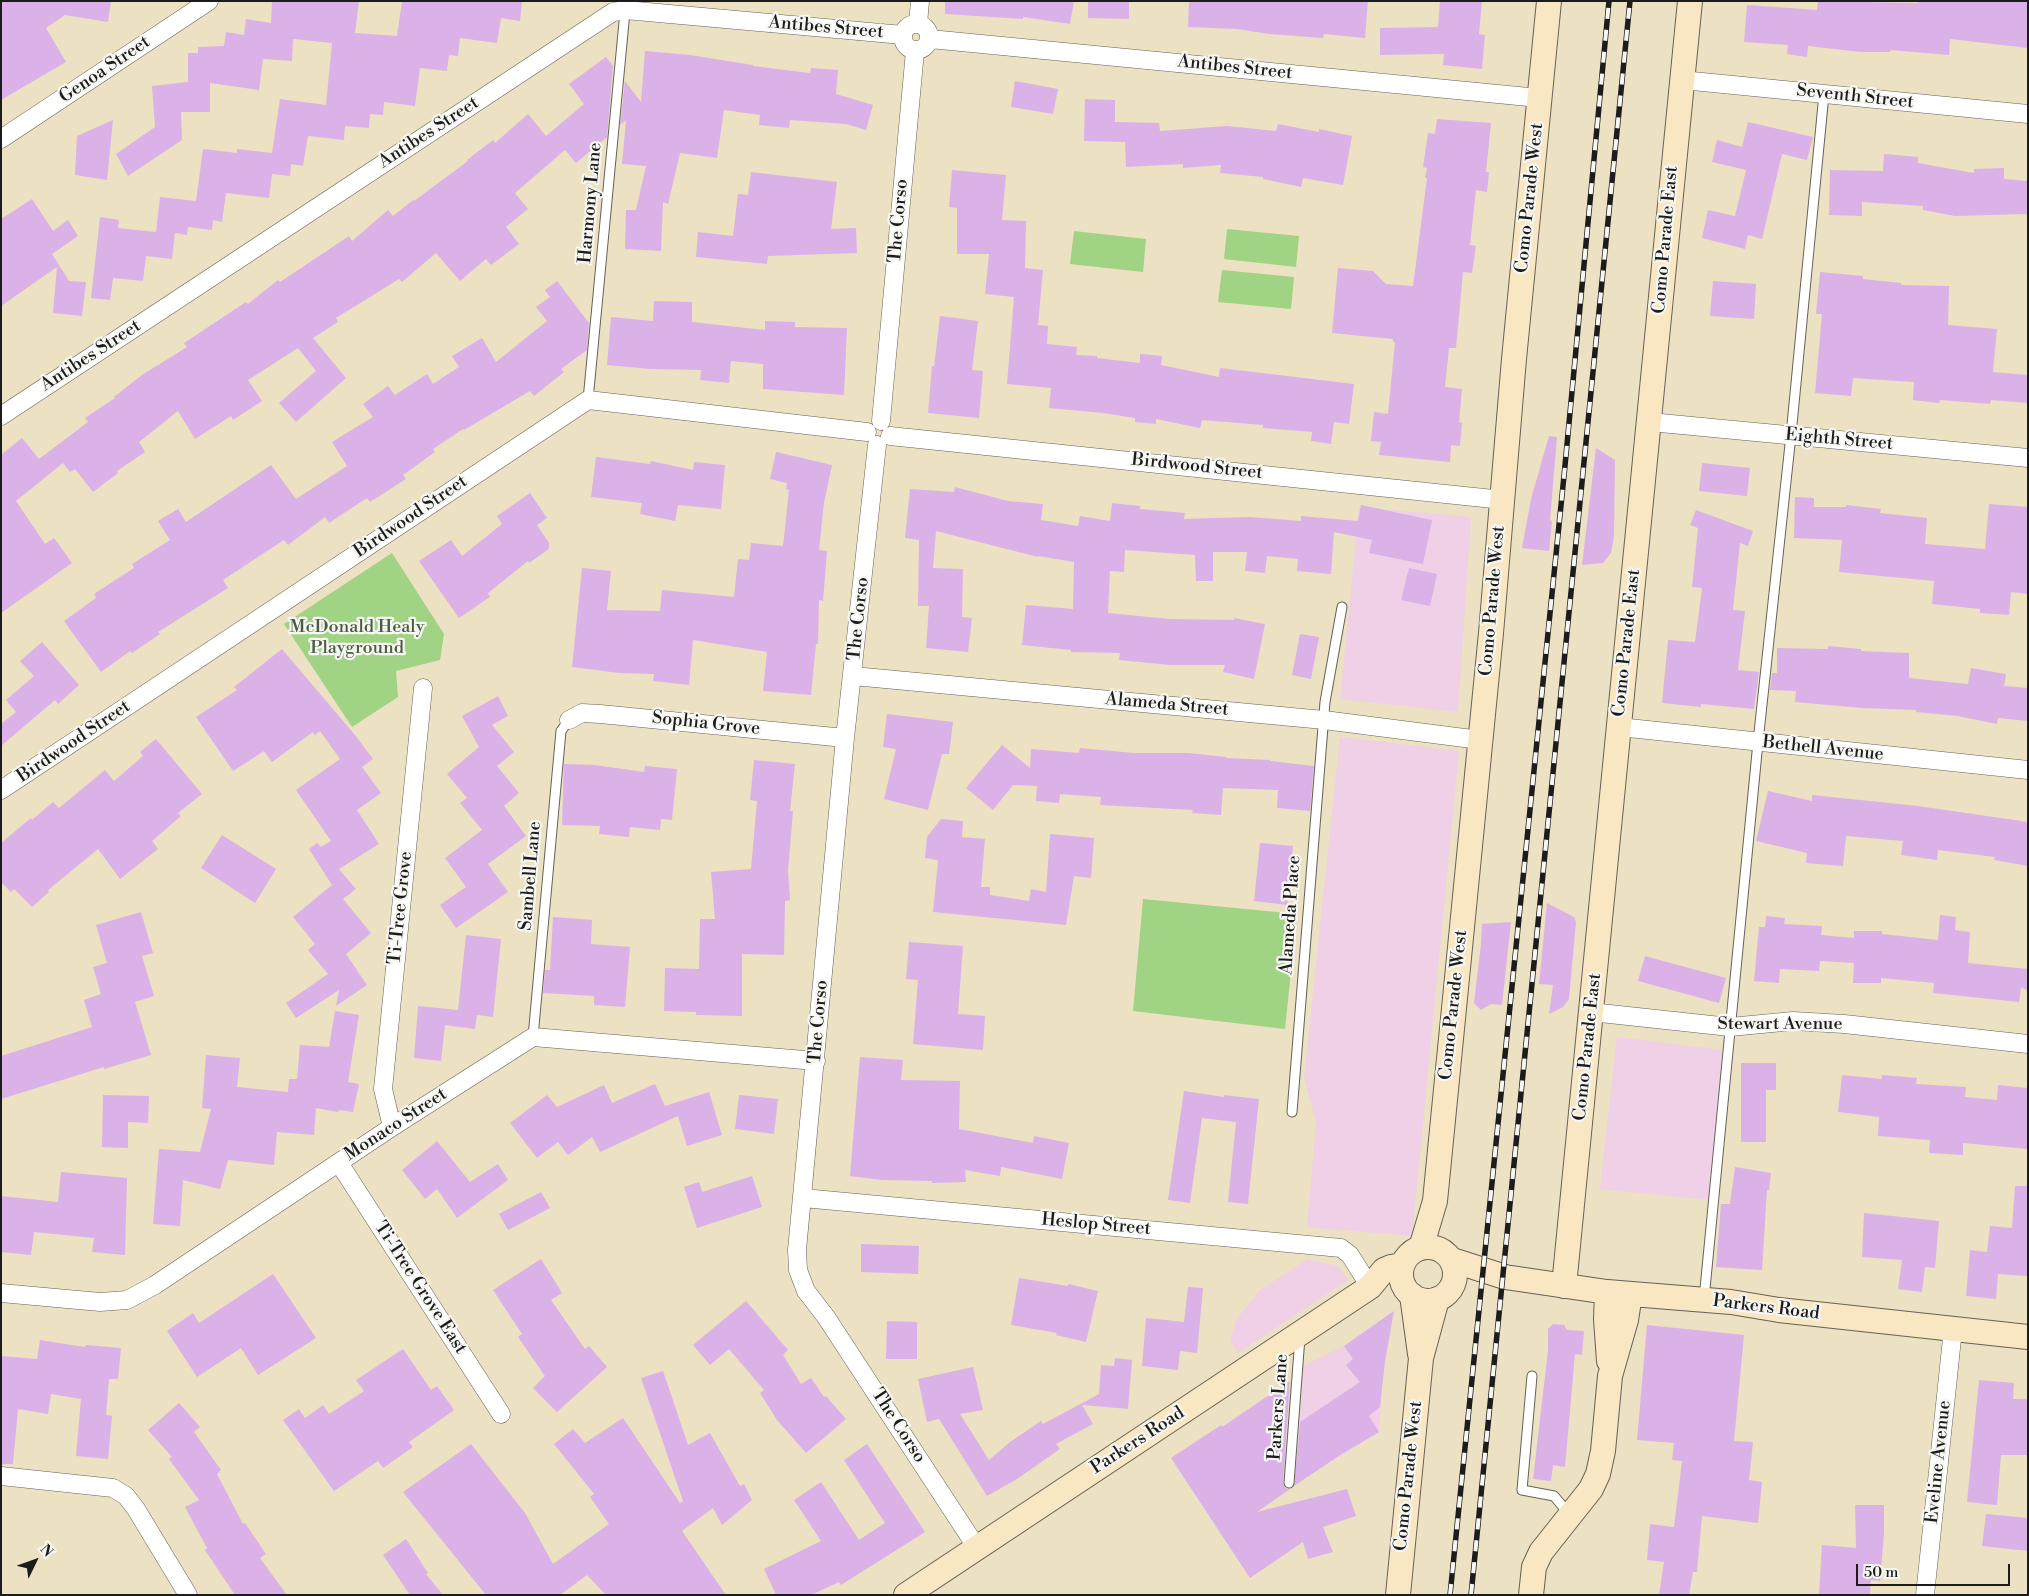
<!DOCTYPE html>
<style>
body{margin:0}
#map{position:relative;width:2029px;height:1596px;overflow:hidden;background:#ece1c2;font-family:"Libre Bodoni",serif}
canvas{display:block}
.frame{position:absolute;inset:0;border:2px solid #1c1c1c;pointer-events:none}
.north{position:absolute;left:10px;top:1536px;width:50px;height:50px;-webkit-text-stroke:4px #f6f6f2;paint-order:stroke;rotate:48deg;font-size:14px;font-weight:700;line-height:20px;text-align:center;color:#1c1c1c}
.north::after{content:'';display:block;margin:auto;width:18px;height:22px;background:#1c1c1c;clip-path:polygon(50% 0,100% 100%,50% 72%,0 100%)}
.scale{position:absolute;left:1856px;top:1564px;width:154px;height:22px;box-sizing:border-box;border:2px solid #1c1c1c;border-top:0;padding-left:6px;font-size:15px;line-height:18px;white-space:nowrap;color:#1c1c1c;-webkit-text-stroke:4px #f6f6f2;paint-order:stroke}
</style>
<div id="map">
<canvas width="2029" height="1596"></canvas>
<div class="frame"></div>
<div class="north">N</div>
<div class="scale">50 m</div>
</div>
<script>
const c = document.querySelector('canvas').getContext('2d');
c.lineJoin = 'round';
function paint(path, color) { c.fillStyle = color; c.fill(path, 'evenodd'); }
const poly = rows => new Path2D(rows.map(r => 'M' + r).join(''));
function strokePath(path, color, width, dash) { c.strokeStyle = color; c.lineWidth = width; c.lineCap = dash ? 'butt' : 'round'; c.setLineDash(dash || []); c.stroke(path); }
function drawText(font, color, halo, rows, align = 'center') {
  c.font = font + ' "Libre Bodoni",serif'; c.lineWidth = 4.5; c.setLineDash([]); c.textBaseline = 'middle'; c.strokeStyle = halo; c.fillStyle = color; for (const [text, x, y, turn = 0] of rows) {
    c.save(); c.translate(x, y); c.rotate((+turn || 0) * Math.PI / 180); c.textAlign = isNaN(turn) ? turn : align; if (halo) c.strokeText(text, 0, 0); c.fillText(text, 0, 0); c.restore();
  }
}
paint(poly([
 [1359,507,1471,517,1458,712,1340,699],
 [1340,737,1459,751,1412,1236,1307,1227,1316,1123,1304,1078],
 [1617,1037,1722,1050,1711,1200,1600,1189],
 [1308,1259,1338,1266,1348,1280,1238,1353,1230,1340,1236,1320,1260,1290],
 [1389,1311,1392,1320,1382,1384,1379,1432,1297,1483,1303,1366,1344,1346,1388,1315]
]), '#efd0e7');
paint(poly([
 [1227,229,1299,236,1296,267,1224,259],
 [1074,231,1146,239,1143,272,1070,264],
 [1222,270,1294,277,1291,309,1218,302],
 [392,553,444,634,440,660,396,671,398,697,352,727,284,624],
 [1143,899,1297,914,1285,1029,1133,1011]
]), '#a0d484');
paint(poly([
 [1,1,111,1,108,22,65,15,46,28,66,62,1,100],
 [272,1,359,1,355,33,397,36,402,1,522,1,520,21,501,18,497,43,460,38,458,56,449,55,447,71,420,68,415,106,384,102,383,115,370,114,369,128,345,126,344,140,308,136,303,166,291,164,290,176,272,174,269,198,226,193,222,222,213,220,212,230,188,227,187,235,175,233,172,259,146,256,143,281,113,278,110,300,91,298,100,217,119,220,118,228,156,232,160,197,196,201,203,149,237,153,237,149,272,153,280,99,326,105,332,43,293,39,292,61,263,59,259,90,210,83,210,112,181,112,182,140,128,176,116,154,155,127,152,86,188,82,188,53,198,53,198,47,224,46,226,32,244,35,246,19,271,23],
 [945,1,1074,1,1070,24,1023,17,1023,19,945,14],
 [1088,1,1129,1,1129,19,1088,18],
 [1189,1,1368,1,1365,38,1324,34,1323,38,1269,34,1237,29,1188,27],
 [1440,1,1482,1,1479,34,1485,35,1482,69,1443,65,1444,54,1380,55,1380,28,1438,27],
 [1818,1,1918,3,1918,1,2028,1,2028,48,1950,39,1949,55,1890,50,1890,52,1861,52,1808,46,1807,57,1787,54,1788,45,1744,42,1747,5,1817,10],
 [645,51,690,55,753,65,753,66,810,73,811,68,838,70,836,94,873,105,866,130,846,124,790,120,789,128,759,125,760,115,724,110,717,158,680,153,668,204,663,202,661,251,625,249,626,210,636,210,646,166,622,164,626,120,620,125,625,81,641,102],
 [606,57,613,66,607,137,576,163,565,150,515,193,528,209,506,227,519,244,491,265,486,259,460,281,436,253,402,282,399,279,336,318,338,322,313,338,346,378,296,422,279,403,316,371,298,348,248,380,262,401,233,420,231,416,195,439,178,411,139,442,145,452,117,471,118,473,93,492,75,469,70,472,63,463,16,501,45,544,54,538,72,563,1,613,1,455,22,438,39,459,88,422,85,418,115,398,114,397,142,375,187,347,184,343,246,302,248,304,278,280,280,282,349,236,352,241,388,210,393,216,413,200,414,201,468,161,467,160,493,140,495,143,528,114,546,136,584,104,569,84],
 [1015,81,1058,89,1053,114,1011,107],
 [1085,99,1115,100,1115,122,1159,123,1160,131,1227,126,1276,131,1278,124,1319,132,1319,129,1352,136,1343,185,1303,178,1301,187,1263,179,1263,177,1220,173,1221,165,1183,168,1183,164,1126,167,1125,142,1084,141],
 [1437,119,1491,123,1486,172,1489,172,1487,192,1476,190,1470,245,1476,246,1472,273,1463,272,1456,348,1449,348,1445,387,1462,389,1459,422,1462,423,1460,446,1451,445,1450,462,1379,455,1381,442,1371,441,1374,412,1388,414,1395,342,1393,342,1393,339,1332,333,1338,268,1373,271,1386,284,1413,286,1427,178,1425,178,1427,168,1423,167,1428,133,1435,134],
 [113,120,107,180,75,175,77,136],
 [1748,122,1813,137,1807,160,1782,154,1762,239,1748,235,1745,249,1702,238,1708,210,1735,216,1746,170,1712,162,1717,140,1742,147],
 [1884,154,1918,157,1918,163,1974,173,1974,169,2004,168,2004,179,2028,181,2028,214,1955,216,1923,210,1923,206,1862,202,1862,216,1829,215,1830,170,1883,171],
 [952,170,1006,175,1002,220,1026,221,1025,268,1043,270,1038,325,1048,326,1047,344,1077,347,1076,355,1097,356,1097,358,1140,363,1140,354,1162,356,1161,365,1219,377,1220,368,1354,384,1349,424,1334,422,1331,444,1311,441,1312,432,1263,428,1263,425,1202,420,1200,428,1156,419,1156,424,1135,422,1135,418,1103,413,1049,408,1051,388,1007,384,1014,297,985,294,989,254,957,254,957,208,949,207],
 [751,172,837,182,831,229,856,228,857,253,768,256,767,264,696,257,698,232,733,236,738,194,748,195],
 [32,199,53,231,68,220,78,236,52,254,69,281,86,282,82,316,53,313,57,267,1,306,1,219],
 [1820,272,1863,276,1863,279,1901,283,1901,285,1949,286,1948,325,1997,329,1993,372,2028,375,2028,403,1991,400,1990,404,1940,400,1939,403,1913,400,1914,382,1853,378,1851,396,1815,393,1822,314,1816,314],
 [557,281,589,323,587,350,561,369,564,372,534,396,530,391,464,430,463,429,433,449,435,452,403,475,406,479,370,502,367,498,329,523,325,517,288,545,284,540,223,580,228,588,158,632,160,634,132,653,130,651,101,672,64,621,96,598,94,594,134,568,132,564,170,540,158,521,178,509,186,522,271,465,296,499,347,466,332,442,373,417,363,404,388,386,395,395,427,374,433,384,459,367,452,356,482,338,496,362,547,321,536,307,550,297,545,290],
 [1713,281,1756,284,1754,319,1710,316],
 [654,301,692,302,692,322,765,330,765,321,795,322,795,327,847,328,844,395,763,389,763,364,731,361,729,383,700,380,701,370,650,369,607,365,611,317,653,321],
 [940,316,978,321,972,370,983,371,979,418,928,413,932,366,934,367],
 [1549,436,1557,437,1550,520,1552,521,1549,551,1522,548,1531,499],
 [1596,448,1615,460,1614,536,1611,553,1603,563,1582,565],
 [776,452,832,465,824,503,819,550,827,551,823,601,819,600,818,644,816,644,811,695,763,691,767,652,693,640,689,685,653,681,654,674,619,673,572,667,582,568,611,571,607,610,660,611,662,590,734,597,738,559,749,560,751,543,783,546,789,490,786,489,787,483,770,479],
 [596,457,650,464,651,461,693,470,694,462,725,465,721,509,678,505,675,521,640,514,642,503,591,497],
 [1702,463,1750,468,1747,496,1699,491],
 [955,487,1008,501,1043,504,1041,520,1078,526,1080,516,1110,521,1112,503,1140,506,1140,509,1185,513,1184,519,1250,517,1301,521,1301,516,1358,521,1361,505,1432,520,1423,564,1369,553,1372,540,1334,532,1331,574,1297,571,1298,559,1267,556,1265,573,1245,571,1247,552,1213,552,1213,581,1196,581,1195,555,1125,550,1124,572,1110,571,1108,613,1170,619,1234,620,1234,618,1265,624,1254,679,1223,672,1225,665,1170,665,1119,660,1120,653,1071,652,1071,650,1022,645,1026,605,1073,609,1074,562,1038,556,1038,557,936,531,933,568,963,569,962,617,972,618,968,652,926,648,929,606,918,606,919,540,905,538,910,489,954,492],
 [530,493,547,518,537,525,549,543,549,549,529,563,528,561,488,593,490,597,459,618,419,561,451,540,462,556,502,524,497,516],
 [1795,497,1814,498,1814,507,1846,507,1846,505,1881,509,1880,513,1927,518,1925,544,1985,549,1989,504,2028,507,2028,594,2011,592,2009,615,1980,613,1980,609,1932,604,1934,581,1839,572,1842,540,1794,538],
 [1696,510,1753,531,1748,546,1740,543,1733,610,1745,611,1738,670,1759,672,1754,709,1701,704,1701,707,1662,703,1668,640,1695,642,1702,588,1692,587,1698,528,1690,525],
 [1409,568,1437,574,1430,606,1401,600],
 [1300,634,1319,637,1311,679,1292,675],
 [42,642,79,685,58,704,55,700,1,746,1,724,16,712,6,700,34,676,20,661],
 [1828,646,1861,649,1861,651,1909,653,1909,678,1968,684,1971,668,2006,674,2004,686,2028,688,2028,721,1998,718,1997,724,1958,716,1916,712,1916,710,1862,708,1795,702,1796,691,1770,690,1772,673,1777,673,1777,648,1828,649],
 [282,649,355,735,373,759,362,767,381,793,357,810,379,844,339,869,356,889,343,899,371,933,346,954,367,985,336,1006,339,990,296,1018,286,1003,328,974,308,950,315,944,293,917,332,885,309,849,317,843,321,847,331,841,296,790,340,759,320,731,315,735,313,732,272,762,264,751,233,771,196,717,237,690,234,687],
 [498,696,508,716,492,725,514,752,497,766,519,793,504,806,526,836,488,864,508,892,456,928,440,905,466,887,445,858,482,830,460,803,467,798,447,774,479,747,462,716],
 [887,714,953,722,949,754,942,754,928,810,884,799,896,749,883,747],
 [156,739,202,794,178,813,181,816,152,841,158,849,120,879,98,849,48,890,49,892,32,907,14,889,11,892,1,882,1,843,31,818,32,820,53,802,59,808,105,770,114,781,143,756,140,752],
 [1002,745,1030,768,1031,749,1079,753,1080,748,1134,753,1188,753,1226,757,1226,758,1270,760,1270,761,1314,766,1310,811,1277,808,1278,790,1223,788,1221,815,1192,813,1193,810,1100,805,1101,797,1060,794,1059,803,1036,801,1037,786,1013,785,993,810,966,788],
 [754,760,795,764,790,811,793,811,788,871,790,900,785,901,784,955,742,954,742,1016,696,1015,696,1012,664,1011,665,968,699,969,700,919,715,919,711,872,751,869,757,801,750,800],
 [564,764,595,765,644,772,645,766,677,769,672,820,661,819,660,830,630,827,629,837,599,834,600,826,562,825],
 [1768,791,1812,801,1812,795,1918,806,2028,822,2028,866,1994,860,1995,857,1938,850,1937,860,1901,855,1903,841,1846,836,1843,866,1806,863,1807,853,1756,841],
 [941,819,963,821,962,837,985,839,981,887,990,887,990,895,1029,901,1031,889,1046,892,1050,834,1094,838,1091,878,1074,876,1066,925,933,912,938,862,937,860,925,858,927,837],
 [222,835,276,869,255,903,201,868],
 [1260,843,1293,846,1287,905,1254,901],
 [1547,903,1574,917,1576,922,1569,999,1563,1007,1549,1014,1553,985,1539,984],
 [141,912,153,953,142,956,154,996,135,1002,151,1055,104,1069,104,1067,1,1099,1,1056,92,1027,84,1000,101,994,93,967,107,963,96,925],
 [1940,915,1956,917,1955,930,1970,932,1968,963,2028,969,2028,991,2021,987,2019,1002,1933,993,1934,983,1881,978,1881,983,1853,983,1854,963,1820,961,1819,971,1780,969,1779,983,1754,981,1759,927,1765,927,1766,916,1785,918,1784,924,1822,926,1821,935,1854,938,1854,931,1882,931,1882,934,1938,940],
 [553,917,592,920,591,944,630,947,625,1007,594,1005,594,996,543,993,545,970,550,970],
 [1511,922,1502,1005,1491,1004,1481,1010,1474,1003,1481,944,1482,924],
 [466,935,501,939,493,1017,477,1015,475,1029,445,1025,441,1061,414,1058,418,1006,458,1010],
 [909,942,963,946,958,1014,985,1016,983,1050,913,1044,918,980,906,979],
 [1645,956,1726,978,1719,1003,1638,981],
 [335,1011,359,1015,348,1082,359,1084,353,1112,339,1110,338,1112,316,1108,314,1135,277,1132,274,1165,228,1160,220,1189,183,1180,180,1226,153,1224,159,1149,200,1152,211,1109,202,1108,206,1055,240,1058,237,1087,288,1092,289,1079,297,1079,300,1045,329,1047],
 [860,1057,903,1060,901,1080,960,1081,959,1129,1033,1143,1034,1136,1069,1143,1062,1179,1001,1167,1000,1176,965,1170,966,1182,932,1183,932,1181,882,1180,850,1176],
 [1741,1063,1776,1063,1776,1090,1766,1090,1766,1142,1741,1142],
 [1842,1075,1882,1079,1882,1075,1917,1078,1916,1084,1966,1087,1965,1097,1997,1100,1998,1085,2028,1088,2028,1149,1963,1143,1963,1155,1929,1153,1930,1140,1878,1136,1879,1117,1838,1112],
 [655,1084,665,1106,709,1092,722,1135,687,1146,678,1116,600,1152,592,1137,568,1155,558,1142,537,1158,510,1123,547,1095,557,1107,604,1085,612,1103],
 [1184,1091,1224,1097,1224,1095,1259,1099,1248,1204,1228,1202,1236,1122,1202,1118,1190,1203,1168,1200],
 [103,1095,149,1096,148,1123,128,1122,128,1148,102,1147],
 [739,1095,778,1099,774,1134,735,1129],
 [437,1141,470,1182,498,1164,508,1180,457,1218,437,1189,425,1199,402,1170],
 [1735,1167,1771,1173,1769,1190,1767,1190,1762,1270,1716,1267,1721,1204,1730,1204],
 [61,1172,127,1178,125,1255,92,1252,94,1238,34,1232,31,1255,1,1252,1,1196,58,1202],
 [752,1176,762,1207,697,1228,684,1187,699,1182,702,1192],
 [2015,1186,2028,1186,2028,1276,1998,1274,1996,1299,1966,1296,1970,1250,1987,1252,1990,1226,2012,1228],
 [541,1192,550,1208,508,1230,499,1214],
 [1864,1213,1939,1221,1935,1268,1925,1267,1922,1292,1898,1289,1902,1260,1862,1257],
 [861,1244,919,1246,918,1274,861,1272],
 [541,1259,562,1293,551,1300,585,1349,589,1346,607,1367,557,1412,533,1388,545,1376,518,1337,522,1334,493,1290],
 [273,1274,316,1338,258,1375,241,1348,197,1377,167,1331,193,1313,199,1323],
 [1019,1278,1068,1286,1068,1284,1098,1291,1086,1342,1056,1335,1057,1333,1011,1325],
 [1188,1287,1203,1288,1197,1353,1180,1351,1178,1370,1142,1366,1146,1318,1184,1322],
 [746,1301,788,1350,783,1355,801,1384,811,1378,824,1397,826,1396,846,1419,806,1453,777,1420,760,1393,764,1390,729,1349,710,1365,693,1345],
 [1394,1311,1385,1361,1380,1407,1369,1416,1379,1432,1340,1455,1294,1486,1300,1422,1360,1382,1346,1365,1353,1359,1344,1346],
 [887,1321,917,1322,917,1359,886,1359],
 [1553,1324,1564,1325,1567,1330,1584,1331,1582,1355,1575,1354,1565,1467,1553,1465,1551,1481,1533,1479,1548,1351,1548,1329],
 [1647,1325,1744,1335,1734,1441,1753,1442,1749,1480,1762,1482,1758,1523,1702,1516,1697,1572,1693,1572,1689,1595,1659,1595,1664,1562,1647,1560,1650,1524,1674,1527,1682,1461,1672,1460,1674,1443,1637,1440],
 [40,1340,85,1347,86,1345,121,1348,118,1379,109,1379,106,1415,112,1416,108,1459,76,1456,81,1399,51,1394,48,1414,18,1409,13,1464,1,1464,1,1356,37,1359],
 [403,1349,431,1390,437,1386,454,1410,409,1442,413,1447,383,1468,378,1461,334,1491,283,1420,299,1409,305,1418,323,1405,329,1414,364,1391,356,1380],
 [1115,1358,1132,1360,1128,1409,1082,1405,1093,1424,1056,1444,1060,1449,1017,1479,987,1496,939,1419,927,1422,918,1379,973,1367,983,1410,960,1414,989,1460,1010,1442,1041,1421,1043,1424,1099,1394,1101,1365,1114,1366],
 [663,1371,688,1445,710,1433,740,1486,744,1484,752,1500,722,1525,713,1508,682,1531,726,1595,606,1595,587,1575,560,1595,486,1595,403,1492,471,1444,525,1513,553,1564,609,1524,590,1497,594,1494,554,1444,573,1429,585,1443,623,1418,680,1503,683,1501,641,1378],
 [1979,1380,2014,1383,2013,1399,2028,1399,2028,1455,2001,1455,1997,1505,1967,1502],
 [1290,1381,1283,1483,1285,1488,1290,1489,1257,1512,1347,1489,1356,1516,1323,1527,1333,1552,1308,1559,1303,1542,1250,1578,1171,1458,1221,1425,1222,1427],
 [179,1403,200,1427,194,1432,221,1470,217,1474,243,1524,245,1523,266,1554,260,1558,287,1595,235,1595,205,1550,207,1548,185,1507,199,1500,169,1459,172,1457,148,1430],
 [867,1444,925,1532,841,1585,839,1582,811,1595,776,1595,764,1569,821,1541,794,1500,821,1482,859,1540,885,1523,844,1460],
 [1855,1505,1884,1505,1884,1534,1880,1581,1871,1580,1870,1595,1819,1595,1822,1545,1856,1548],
 [1986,1514,2028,1518,2028,1551,1982,1546],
 [406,1539,428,1573,426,1574,443,1595,410,1595,383,1555]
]), '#dab2e7');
const lane = poly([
 [588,400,626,1],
 [533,1037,561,731,569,720],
 [1292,1112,1325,702,1342,607],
 [1704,1299,1758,742,1791,435,1824,94],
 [1532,1376,1522,1490,1554,1496,1570,1515],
 [1289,1483,1300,1337]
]);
const street = poly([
 '903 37a13 13 0 1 1 26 0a13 13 0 1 1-26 0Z',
 [918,24,920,1],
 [930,39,1539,98],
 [1682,80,2028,114],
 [1,139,209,1],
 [1,416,613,12,625,10,903,35],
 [881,421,915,51],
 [1650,422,2028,458],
 [890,436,1503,500],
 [877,445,845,738,797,1250,798,1270,806,1291,826,1317,977,1548],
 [853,676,1324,720,1480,740],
 [569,720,582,713,600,714,845,738],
 [1619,727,2028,770],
 [1,790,588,400,867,432],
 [1591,1012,1730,1027,1793,1021,1844,1024,2028,1044],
 [392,1127,383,1089,423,688],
 [339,1163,501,1414],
 [803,1198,1341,1248,1350,1255,1370,1287],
 [1,1293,100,1302,127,1300,155,1285,392,1127,533,1037,816,1061],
 [1,1476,113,1488,126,1496,136,1509,188,1595],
 [1925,1595,1953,1329]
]);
const secondary = poly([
 '1401 1274a27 27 0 1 1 54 0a27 27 0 1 1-54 0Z',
 [1421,1248,1435,1201,1491,633,1514,359,1549,1],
 [1452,1260,1505,1277,1607,1292,1731,1302,1779,1310,2028,1337],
 [1564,1286,1690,1],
 [1607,1292,1606,1319,1609,1361],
 [1412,1295,1420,1354],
 [906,1595,1370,1287,1384,1270,1391,1267,1402,1265],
 [1398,1595,1421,1358,1437,1299],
 [1531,1595,1534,1567,1541,1552,1591,1489,1598,1474,1603,1451,1610,1376,1626,1320,1630,1294]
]);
strokePath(lane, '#656156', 11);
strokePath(street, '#656156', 19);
strokePath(secondary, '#656156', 26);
strokePath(lane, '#fff', 9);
strokePath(street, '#fff', 18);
strokePath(secondary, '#f9e7c3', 24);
const rail = poly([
 [1450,1595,1564,476,1609,1],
 [1471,1595,1630,1]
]);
strokePath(rail, '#1c1c1c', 5.5);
strokePath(rail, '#f6f6f2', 4, [11]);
drawText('18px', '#1c1c1c', '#f6f6f2', [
 ["Antibes Street",826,28,5],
 ["Antibes Street",1235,68,6],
 ["Genoa Street",105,70,-34],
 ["Seventh Street",1855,97,6],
 ["Antibes Street",429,133,-33],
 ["Como Parade West",1530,198,-84],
 ["Harmony Lane",591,203,-85],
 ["The Corso",899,221,-85],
 ["Como Parade East",1666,240,-85],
 ["Antibes Street",91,356,-33],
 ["Eighth Street",1839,440,5],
 ["Birdwood Street",1197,467,6],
 ["Birdwood Street",411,517,-34],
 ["Como Parade West",1493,601,-85],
 ["The Corso",859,619,-84],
 ["Como Parade East",1627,643,-84],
 ["Alameda Street",1167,705,5],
 ["Sophia Grove",706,724,6],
 ["Birdwood Street",74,742,-34],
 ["Bethell Avenue",1823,749,6],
 ["Sambell Lane",531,876,-85],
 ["Ti-Tree Grove",401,908,-84],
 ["Alameda Place",1291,915,-86],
 ["Como Parade West",1454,1005,-84],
 ["The Corso",819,1022,-85],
 ["Stewart Avenue",1780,1025],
 ["Como Parade East",1588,1047,-84],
 ["Monaco Street",396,1125,-33],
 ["Heslop Street",1096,1225,5],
 ["Ti-Tree Grove East",420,1288,57],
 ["Parkers Road",1766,1308,7],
 ["Parkers Lane",1279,1407,-86],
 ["The Corso",898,1426,57],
 ["Parkers Road",1138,1441,-33],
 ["Eveline Avenue",1939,1462,-84],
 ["Como Parade West",1409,1476,-84]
]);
drawText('18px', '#4a5c40', '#f6f6f2', [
 ["McDonald Healy",357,628],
 ["Playground",357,649]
]);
</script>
